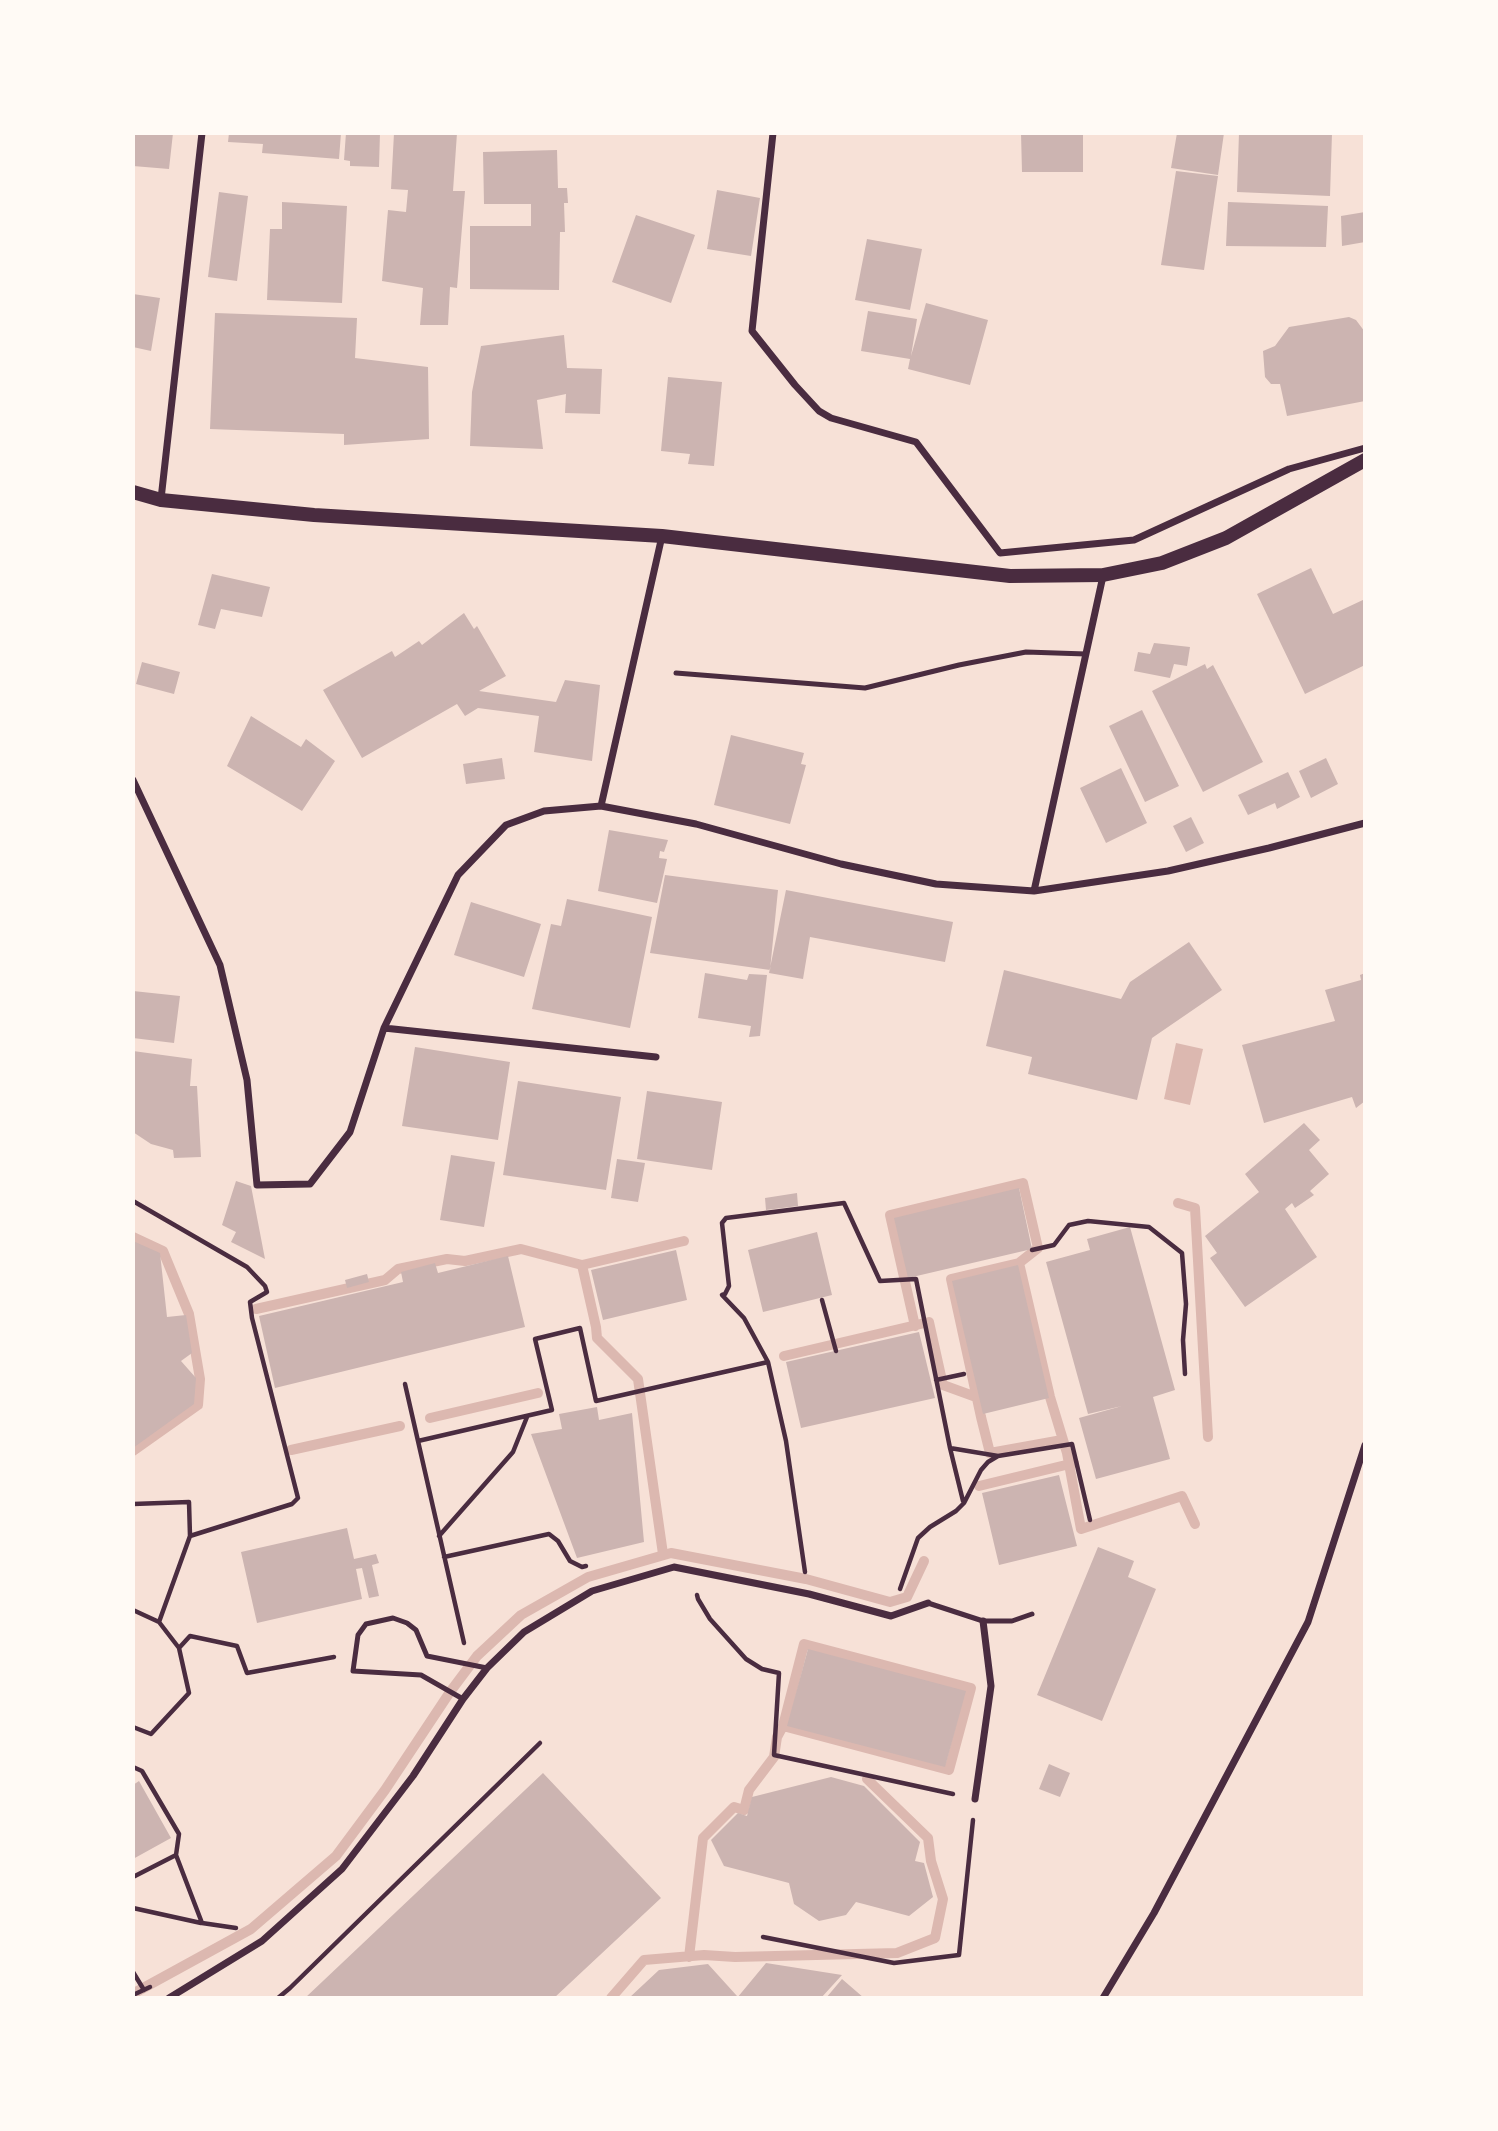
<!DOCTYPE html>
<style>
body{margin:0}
#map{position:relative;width:1498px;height:2131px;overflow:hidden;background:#f7e1d7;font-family:"Asap Condensed",sans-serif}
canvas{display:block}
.frame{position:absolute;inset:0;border:135px solid #fffaf5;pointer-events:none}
</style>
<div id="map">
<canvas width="1498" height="2131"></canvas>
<div class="frame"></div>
</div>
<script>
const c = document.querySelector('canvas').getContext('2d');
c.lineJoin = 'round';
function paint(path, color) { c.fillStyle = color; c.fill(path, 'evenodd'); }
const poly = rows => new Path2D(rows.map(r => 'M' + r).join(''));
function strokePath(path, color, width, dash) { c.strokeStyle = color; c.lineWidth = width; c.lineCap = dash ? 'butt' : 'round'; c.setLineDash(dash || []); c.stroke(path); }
paint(poly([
 [1176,1043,1203,1049,1190,1105,1164,1099]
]), '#dcb8b0');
strokePath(poly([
 [1178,1203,1195,1208,1208,1437],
 [133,1237,163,1251,189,1314,200,1379,198,1405,133,1451],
 [1019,1263,951,1279,981,1417,990,1453,1062,1440],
 [582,1265,596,1327,597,1338,638,1379,663,1554],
 [256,1309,385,1280,398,1269,447,1259,465,1261,521,1249,582,1265,684,1241],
 [915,1326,890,1215,1023,1183,1038,1248,1019,1263,1050,1397,1067,1453,1081,1529,1182,1496,1195,1524],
 [784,1356,929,1322,943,1385,976,1397],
 [430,1418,538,1393],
 [291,1450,400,1426],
 [979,1486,1074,1463],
 [689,1957,703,1838,734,1807,744,1810,749,1790,774,1757,777,1737,783,1726,804,1644,971,1688,949,1770,783,1726],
 [136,1992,251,1929,336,1856,385,1790,450,1692,477,1656,521,1615,588,1577,671,1553,806,1579,890,1602,907,1597,924,1561],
 [611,1998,644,1960,704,1955,735,1957,897,1953,935,1938,943,1899,931,1861,928,1838,867,1779]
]), '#dcb8b0', 10);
paint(poly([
 [133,133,173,133,169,169,133,166],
 [229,133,341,133,339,159,262,153,263,144,228,142],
 [346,133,380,133,379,167,350,166,350,161,344,160],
 [394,133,457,133,453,191,465,191,457,288,450,287,448,325,420,325,423,288,382,281,388,210,406,212,408,190,391,189],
 [1021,133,1083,133,1083,172,1022,172],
 [1177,133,1224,133,1218,175,1171,168],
 [1239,133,1332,133,1330,196,1237,192],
 [557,150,558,188,567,188,568,203,564,203,565,232,560,232,559,290,470,289,470,226,531,226,531,204,484,204,483,152],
 [1176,171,1218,176,1204,270,1161,265],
 [717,190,760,198,751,256,707,249],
 [219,192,248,196,237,281,208,277],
 [282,202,347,206,342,303,267,300,270,229,282,229],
 [1228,202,1328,206,1326,247,1226,246],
 [1365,212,1365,242,1342,246,1341,216],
 [636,215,695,235,671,303,612,282],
 [867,239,922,249,910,310,855,300],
 [133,294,160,298,151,351,133,347],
 [926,303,988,320,970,385,908,369,910,359,861,351,868,311,917,319,911,356],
 [215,313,357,318,355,358,428,367,429,439,344,445,344,434,210,429],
 [1349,317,1356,320,1365,332,1365,401,1287,416,1280,384,1271,384,1265,377,1263,351,1275,346,1289,327],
 [564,335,567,368,602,369,600,414,565,413,566,394,537,400,543,449,470,446,472,392,481,346],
 [668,377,722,382,714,466,688,464,690,454,661,451],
 [1311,568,1333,614,1365,599,1365,665,1305,694,1257,594],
 [212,574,270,587,262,617,221,609,215,629,198,625],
 [464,613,474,629,477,626,506,676,479,691,556,702,565,680,600,685,592,761,534,752,539,716,478,708,465,716,457,704,362,758,323,690,392,651,395,657,419,641,422,645],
 [1154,643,1190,647,1187,666,1174,664,1170,678,1134,671,1138,652,1150,654],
 [142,662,180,672,174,694,136,684],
 [1205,664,1207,669,1213,665,1263,762,1203,792,1152,691],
 [1142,710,1179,786,1145,802,1109,726],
 [251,716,301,747,306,739,335,761,302,811,227,766],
 [731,735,804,753,801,764,806,765,790,824,714,805],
 [502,758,505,779,466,784,463,764],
 [1326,758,1338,784,1311,798,1299,771],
 [1121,768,1147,823,1106,843,1080,788],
 [1288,772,1300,797,1277,809,1275,803,1248,815,1238,795],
 [1191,817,1204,843,1186,852,1173,826],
 [609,830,668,840,664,852,660,851,659,858,667,859,657,903,598,891],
 [665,875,778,890,770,970,650,953],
 [786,890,953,922,945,962,810,937,803,979,769,973],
 [567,899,652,917,630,1028,532,1009,551,924,561,926],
 [471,902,541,924,524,977,454,955],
 [1189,942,1222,990,1152,1038,1137,1100,1028,1074,1032,1057,986,1046,1004,970,1121,999,1130,982],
 [705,973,747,980,749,974,767,975,760,1036,749,1037,751,1026,698,1018],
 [1365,973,1365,1101,1356,1108,1352,1097,1264,1123,1242,1045,1335,1021,1325,990,1361,980,1360,975],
 [133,991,180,996,174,1043,133,1038],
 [415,1047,510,1062,498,1140,402,1126],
 [133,1051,192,1059,190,1086,197,1086,201,1157,174,1158,173,1150,151,1144,133,1132],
 [518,1081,621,1097,606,1190,503,1175],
 [647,1091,722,1102,712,1170,637,1159],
 [1304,1123,1320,1140,1309,1150,1329,1174,1310,1191,1314,1195,1295,1208,1292,1203,1285,1209,1317,1257,1245,1307,1210,1258,1217,1253,1205,1236,1259,1192,1245,1174],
 [451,1155,495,1162,484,1227,440,1220],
 [617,1159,645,1163,638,1202,611,1198],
 [236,1181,251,1186,265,1259,231,1242,236,1232,222,1225],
 [1019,1188,1032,1249,908,1278,894,1218],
 [797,1193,798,1206,766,1210,765,1198],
 [1130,1227,1175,1390,1153,1397,1170,1459,1096,1479,1079,1418,1122,1406,1088,1414,1046,1262,1090,1250,1087,1239],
 [817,1232,832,1295,763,1312,748,1250],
 [133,1241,160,1253,167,1317,186,1315,192,1353,181,1361,196,1378,194,1404,133,1448],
 [676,1250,687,1300,603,1320,591,1270],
 [508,1256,525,1327,275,1388,259,1316,403,1282,401,1272,435,1263,438,1273],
 [1018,1265,1049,1398,983,1414,952,1281],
 [367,1274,369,1282,347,1288,345,1280],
 [919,1332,935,1398,801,1428,786,1362],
 [597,1407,599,1420,632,1413,644,1542,577,1558,531,1434,562,1429,559,1414],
 [1059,1475,1077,1546,999,1565,982,1493],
 [347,1528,354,1559,376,1554,379,1563,372,1565,379,1596,369,1598,362,1568,356,1569,362,1599,257,1623,241,1552],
 [1098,1547,1134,1561,1128,1577,1156,1589,1102,1721,1037,1695],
 [808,1649,966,1691,945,1767,787,1726],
 [1049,1764,1070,1773,1060,1797,1039,1789],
 [543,1773,661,1898,554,1998,305,1998],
 [831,1777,864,1786,920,1842,915,1861,924,1863,933,1897,909,1916,856,1902,846,1915,819,1921,794,1904,789,1883,724,1866,711,1840,738,1813,747,1816,752,1797],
 [139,1781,171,1838,133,1859,133,1785],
 [766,1963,842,1975,821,1998,737,1998],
 [708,1964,737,1996,735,1998,629,1998,659,1970],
 [842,1979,864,1998,826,1998]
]), '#ccb4b1');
strokePath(poly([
 [133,1201,247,1267,265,1286,267,1292,250,1302,252,1318,298,1498,292,1504,190,1536],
 [1032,1250,1054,1245,1069,1225,1088,1221,1149,1227,1182,1253,1186,1304,1183,1340,1185,1374],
 [822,1300,836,1351],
 [768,1362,744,1318,722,1295,725,1294,729,1286,722,1223,726,1218,844,1203,880,1281,916,1279,950,1448,998,1456],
 [936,1380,964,1374],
 [405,1384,464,1643],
 [418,1441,552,1410,535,1339,580,1328,596,1401,768,1362,786,1441,805,1572],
 [950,1448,963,1501],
 [133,1504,189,1502,190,1536,159,1622,179,1648,189,1693,151,1734,133,1727],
 [439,1536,513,1452,527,1417],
 [444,1557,549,1534,558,1541,570,1561,582,1567,586,1566],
 [900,1589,918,1538,930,1527,956,1511,964,1503,981,1470,988,1462,998,1456,1072,1444,1090,1520],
 [697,1595,698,1599,710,1619,746,1659,762,1669,779,1673,774,1755,953,1794],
 [133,1610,159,1622],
 [179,1648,190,1636,237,1646,247,1673,334,1657],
 [133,1767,142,1771,179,1834,176,1855,202,1923,236,1928],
 [133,1877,176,1855],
 [133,1908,201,1923],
 [763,1937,894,1963,959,1955,973,1820],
 [133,1972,144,1990],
 [133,1995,150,1987],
 [278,1998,290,1988,540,1743]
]), '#4a2c40', 4.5);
strokePath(poly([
 [676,673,865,688,959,665,1026,652,1086,654],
 [928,1603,983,1621,1012,1621,1032,1614],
 [463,1699,421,1675,353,1671,358,1635,366,1624,393,1618,407,1623,416,1630,427,1656,487,1668]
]), '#4a2c40', 5);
strokePath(poly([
 [773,133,752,331,795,385,819,411,831,418,916,442,1000,553,1134,540,1289,469,1365,448],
 [161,499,202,133],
 [1103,576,1034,891,1168,871,1269,848,1365,823],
 [133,780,220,965,247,1080,257,1185,310,1184,350,1132,384,1028],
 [601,806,662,536],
 [656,1057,384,1028,458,875,506,825,544,811,601,806,696,824,841,864,936,884,1034,891],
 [975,1799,991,1686,983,1621],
 [169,1998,262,1941,342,1869,413,1776,463,1699,487,1668,524,1632,592,1591,674,1567,809,1594,891,1616,928,1603],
 [1103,1998,1154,1913,1308,1622,1365,1445]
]), '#4a2c40', 7);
strokePath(poly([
 [133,492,161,500,314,515,662,536,1010,576,1103,575,1162,563,1226,538,1365,460]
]), '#4a2c40', 14);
</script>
